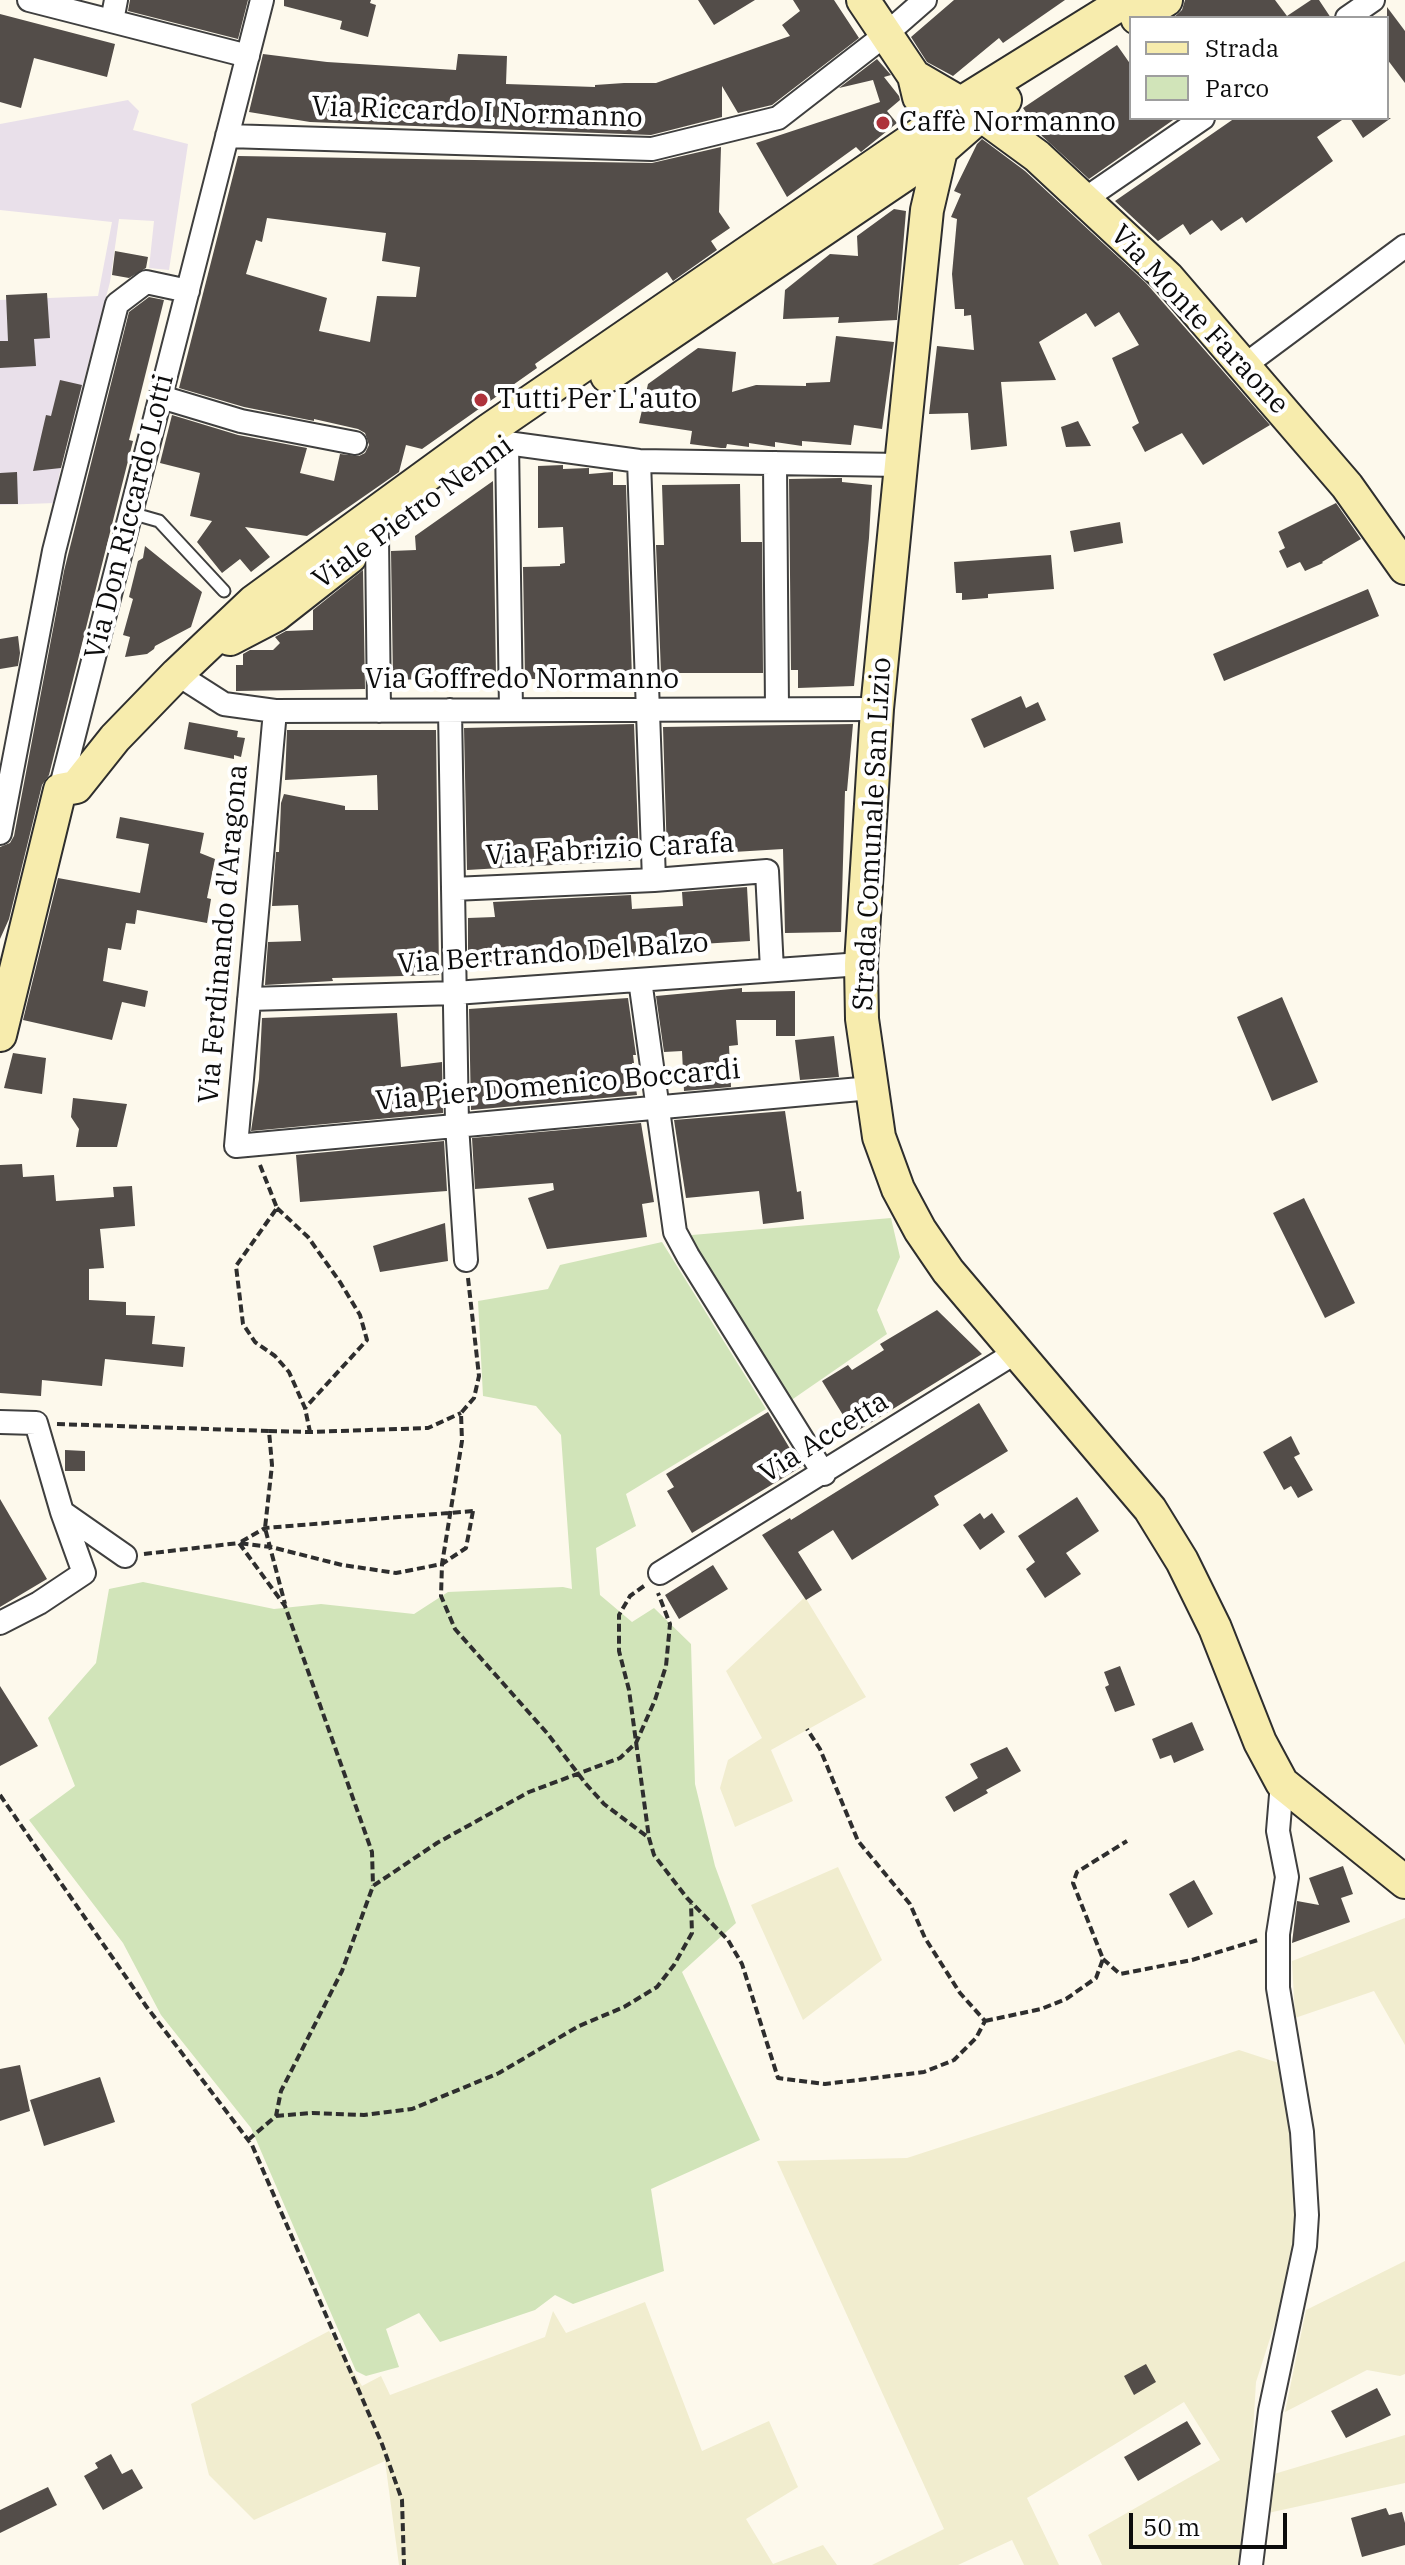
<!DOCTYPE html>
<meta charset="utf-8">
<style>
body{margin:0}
#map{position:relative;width:1405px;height:2565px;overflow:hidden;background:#fdf9ec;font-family:"IBM Plex Serif",serif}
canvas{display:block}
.legend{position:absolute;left:1129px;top:16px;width:260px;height:104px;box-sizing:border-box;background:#fff;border:2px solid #9e9e9e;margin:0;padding:10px 14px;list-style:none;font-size:24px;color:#0c0c0c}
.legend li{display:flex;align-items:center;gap:16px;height:40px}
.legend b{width:40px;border:2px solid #9e9e9e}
.scale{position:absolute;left:1129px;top:2513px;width:158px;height:36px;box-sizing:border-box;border:4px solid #0c0c0c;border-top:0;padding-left:10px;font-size:24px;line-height:28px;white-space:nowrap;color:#0c0c0c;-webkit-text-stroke:6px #fff;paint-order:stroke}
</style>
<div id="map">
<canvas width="1405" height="2565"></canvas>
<ul class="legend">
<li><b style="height:10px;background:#f7ecad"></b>Strada</li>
<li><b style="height:22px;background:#d1e4b9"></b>Parco</li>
</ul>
<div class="scale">50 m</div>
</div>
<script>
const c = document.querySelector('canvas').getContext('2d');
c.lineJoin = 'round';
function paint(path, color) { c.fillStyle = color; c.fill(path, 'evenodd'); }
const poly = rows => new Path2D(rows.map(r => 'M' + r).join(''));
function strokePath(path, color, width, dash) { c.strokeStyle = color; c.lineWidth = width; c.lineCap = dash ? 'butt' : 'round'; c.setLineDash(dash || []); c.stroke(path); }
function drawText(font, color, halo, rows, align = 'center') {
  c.font = font + ' "IBM Plex Serif",serif'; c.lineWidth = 8; c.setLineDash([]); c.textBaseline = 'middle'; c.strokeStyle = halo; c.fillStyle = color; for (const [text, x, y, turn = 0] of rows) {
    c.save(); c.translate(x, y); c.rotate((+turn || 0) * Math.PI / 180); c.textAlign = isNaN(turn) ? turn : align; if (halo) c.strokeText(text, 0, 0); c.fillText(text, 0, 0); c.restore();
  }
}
paint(poly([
 [128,100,139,111,133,130,188,144,169,270,149,268,154,221,119,219,110,282,61,466,54,503,0,505,0,300,98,296,112,222,0,210,0,124]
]), '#e9e0ea');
paint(poly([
 [805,1597,866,1697,771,1750,793,1801,735,1827,720,1788,728,1760,762,1738,726,1671],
 [838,1867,882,1960,803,2020,751,1905],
 [1405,1918,1405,2045,1374,1991,1295,2018,1292,1961],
 [1239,2050,1285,2065,1302,2239,1256,2382,1245,2565,1102,2565,1088,2535,1220,2460,1184,2402,1027,2498,1059,2565,1024,2565,1012,2540,958,2565,872,2565,944,2529,777,2161,907,2158],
 [1405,2261,1405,2374,1400,2376,1367,2370,1285,2412,1306,2310],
 [645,2302,702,2451,769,2421,798,2487,746,2519,773,2564,823,2545,837,2565,399,2565,385,2461,254,2520,209,2475,191,2404,329,2331,362,2386,381,2376,390,2395,545,2337,553,2311,566,2333],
 [1405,2435,1405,2483,1268,2513,1274,2474]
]), '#f1edcf');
paint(poly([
 [891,1218,900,1257,877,1310,887,1334,790,1401,689,1240,692,1235],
 [662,1242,766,1409,626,1494,636,1526,596,1548,600,1595,632,1622,654,1608,691,1644,695,1784,715,1866,736,1923,682,1972,760,2140,651,2189,664,2271,573,2304,555,2295,535,2310,440,2342,419,2313,386,2329,399,2367,366,2376,356,2371,251,2128,161,2015,123,1943,29,1820,75,1786,48,1718,96,1663,109,1589,143,1582,274,1609,321,1604,414,1614,448,1592,563,1587,572,1589,561,1435,536,1406,483,1396,478,1301,548,1289,560,1265]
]), '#d1e4b9');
paint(poly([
 [130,0,248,0,238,39,128,11],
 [284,0,371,0,370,3,376,5,368,37,340,29,342,21,284,6],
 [698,0,755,0,714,25],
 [793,0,834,0,859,38,772,105,738,113,722,86,722,117,651,135,310,122,249,112,263,54,327,62,456,70,458,54,507,56,506,84,595,87,595,85,624,83,656,83,790,36,782,25,800,11],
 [954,0,1065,0,1003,43,999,38,953,76,927,62,911,37],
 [1185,0,1275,0,1287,16,1311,0,1319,0,1331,18,1173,18,1182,10],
 [1387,7,1405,31,1405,83,1387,59],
 [0,14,115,44,107,77,34,58,21,108,0,102],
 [1117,45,1131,65,1131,118,1176,118,1089,179,1042,136,1023,108],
 [877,59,891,75,884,77,899,96,900,100,887,111,897,123,861,152,856,147,787,197,756,143,880,102,873,80,839,88],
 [1235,118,1345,118,1317,137,1333,161,1246,223,1242,217,1221,231,1212,220,1190,235,1183,224,1158,241,1115,201],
 [1350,118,1391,118,1363,138],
 [982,139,1025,171,1146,283,1270,425,1203,465,1182,433,1145,452,1132,427,1139,423,1112,358,1139,345,1119,312,1095,327,1086,313,1039,342,1056,380,1001,382,1007,446,971,450,968,413,929,414,937,346,974,350,971,315,964,316,964,309,955,309,952,274,957,219,951,217,961,194,954,191,977,144],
 [721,147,719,212,730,228,711,241,717,250,673,281,667,272,535,364,537,368,422,449,406,445,399,472,307,536,245,527,270,557,251,572,240,559,222,573,197,542,212,521,190,516,200,473,160,463,172,415,238,435,307,448,300,473,334,481,340,454,359,456,365,453,369,445,365,433,358,429,314,419,314,421,244,407,179,388,238,156,652,163],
 [267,218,386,233,382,261,420,267,416,297,377,296,370,342,319,331,327,298,246,274,256,240,262,242],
 [894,209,906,211,897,320,838,323,839,317,783,319,785,290,830,254,858,256,857,236],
 [115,251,148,257,146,268,129,278,112,275],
 [47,293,50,338,34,339,36,366,0,368,0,341,8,341,6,295],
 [149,297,164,300,129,440,133,441,49,775,42,785,9,919,0,939,0,847,10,843,14,836,64,571,129,312],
 [836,336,894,342,882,429,854,425,851,445,802,441,802,446,775,442,775,447,749,443,749,447,727,444,726,448,721,448,690,444,692,431,639,423,648,384,698,348,736,352,732,392,756,385,806,386,806,383,830,382],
 [60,380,82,385,61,468,33,471,46,415,51,416],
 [1078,421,1091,446,1066,447,1061,427],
 [563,465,563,469,589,468,589,474,613,472,613,485,626,485,632,679,525,679,523,567,560,566,560,564,565,563,563,527,538,528,538,466],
 [17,472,18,504,0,504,0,473],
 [842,478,842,482,872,485,869,538,854,686,798,688,798,670,791,670,789,479],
 [493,481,496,677,393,680,391,551,416,550,415,536],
 [740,484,741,542,762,542,763,673,661,673,656,545,664,545,662,485],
 [1336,503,1361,539,1322,562,1323,563,1305,571,1300,562,1287,568,1279,551,1285,548,1278,532],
 [1120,522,1123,543,1074,552,1070,531],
 [145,546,202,592,191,627,155,646,154,649,147,654,125,657,130,637,123,635,133,599,129,597,138,561,143,558],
 [1051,555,1054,589,988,594,988,598,962,600,962,593,956,593,954,562],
 [363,570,365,689,236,691,236,665,243,665,243,654,250,650,273,650,280,643,275,637,286,631,313,630,313,610],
 [1368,589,1379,616,1224,681,1213,654],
 [18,636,20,653,18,666,0,669,0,639],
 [1021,696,1026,708,1038,702,1046,720,984,748,971,719],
 [189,722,238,731,237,737,245,738,241,757,234,755,234,759,184,749],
 [634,724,639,860,467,870,464,728],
 [853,724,847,791,845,791,841,932,785,933,783,849,667,856,663,727],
 [287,730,436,730,439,975,332,978,333,981,265,985,268,942,301,941,298,905,272,906,276,852,279,852,281,803,284,794,345,806,345,810,378,810,377,775,285,780],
 [120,817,204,833,200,853,215,859,207,898,211,899,207,923,137,910,135,924,126,923,121,950,108,948,103,981,148,991,145,1007,122,1002,112,1040,23,1020,58,878,140,893,149,844,116,838],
 [747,887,750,941,636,948,637,956,468,966,468,918,495,917,493,902,631,895,632,909,683,906,682,892],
 [742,988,742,992,795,991,795,1036,776,1036,776,1020,736,1020,738,1045,729,1046,731,1087,684,1091,682,1051,664,1052,656,996],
 [1282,997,1318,1082,1272,1101,1237,1017],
 [628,998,636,1055,633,1055,634,1063,632,1063,637,1095,471,1110,469,1009],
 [397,1013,401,1067,442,1062,443,1113,251,1131,259,1079,262,1018],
 [834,1036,839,1077,800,1080,795,1040],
 [13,1053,46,1058,42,1094,4,1088],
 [73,1098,127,1104,117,1147,76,1147,79,1129,71,1117],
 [785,1111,797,1192,801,1191,804,1219,763,1224,759,1191,686,1198,674,1120],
 [641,1123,654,1202,642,1204,647,1237,547,1249,528,1198,554,1190,553,1183,475,1189,472,1138],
 [444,1141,447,1191,300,1202,296,1155],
 [22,1164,23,1177,54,1175,56,1201,114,1197,113,1187,132,1186,135,1226,100,1229,104,1268,89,1269,89,1300,126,1302,126,1315,155,1316,152,1344,185,1347,183,1367,105,1359,102,1386,42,1380,41,1396,0,1393,0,1165],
 [1304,1198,1355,1303,1325,1318,1273,1213],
 [445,1223,448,1261,380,1272,373,1246],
 [937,1310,982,1354,854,1433,822,1381,848,1365,852,1370,884,1350,880,1344],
 [979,1403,1008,1451,934,1496,939,1505,852,1560,833,1530,798,1552,822,1590,806,1600,762,1535,790,1518,791,1520],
 [768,1412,801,1467,692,1533,667,1491,674,1487,666,1474],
 [1291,1436,1300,1454,1294,1457,1313,1490,1298,1498,1291,1486,1284,1490,1263,1452],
 [65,1450,85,1451,85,1471,65,1471],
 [1077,1497,1099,1531,1066,1553,1081,1574,1045,1598,1026,1569,1035,1562,1018,1536],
 [0,1499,47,1579,0,1607],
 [980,1513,984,1519,992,1513,1005,1532,980,1550,963,1525],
 [713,1565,728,1589,679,1619,665,1595],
 [1120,1666,1135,1705,1115,1712,1105,1687,1109,1685,1104,1672],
 [0,1686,38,1746,0,1766],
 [1192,1722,1204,1750,1174,1763,1171,1755,1160,1759,1152,1739],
 [1007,1747,1021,1771,986,1790,988,1793,954,1812,945,1797,978,1778,970,1764],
 [1343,1866,1353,1894,1341,1898,1350,1922,1292,1943,1297,1901,1319,1905,1309,1878],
 [1194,1880,1213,1914,1188,1928,1169,1894],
 [20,2065,30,2111,0,2121,0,2069],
 [100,2077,115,2122,44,2146,30,2100],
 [1146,2364,1156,2382,1134,2395,1124,2376],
 [1377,2388,1391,2415,1346,2438,1331,2411],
 [1187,2421,1201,2444,1138,2481,1124,2457],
 [111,2454,122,2474,132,2469,143,2488,103,2510,84,2476,98,2468,95,2463],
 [48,2487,57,2505,0,2533,0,2510],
 [1386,2508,1389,2515,1402,2512,1405,2523,1405,2545,1362,2557,1351,2518]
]), '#534d49');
const lane = poly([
 [131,513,159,521,224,591]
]);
const street = poly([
 [29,0,248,56],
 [1347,18,1373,0],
 [112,21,116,0],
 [227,136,652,149,778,118,885,35,925,0],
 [1085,199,1203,118],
 [1245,365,1405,246],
 [161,397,241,421,355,443],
 [639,461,654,880],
 [775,463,777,709],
 [377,536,379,711],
 [177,674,224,704,275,711,877,709],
 [450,710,457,1125,466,1260],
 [511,710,507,443,639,461,901,465],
 [275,711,236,1146,871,1088],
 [60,790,262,0],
 [0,833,54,551,117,304,146,282,188,291],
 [453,889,654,880,767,871,772,970],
 [640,980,675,1232,688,1256,824,1474],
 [249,999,455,993,861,964],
 [0,1422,36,1423,62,1512,125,1556],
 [660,1573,1018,1351],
 [0,1623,39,1603,84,1573,62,1512],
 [1251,2565,1270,2411,1305,2246,1307,2215,1302,2132,1278,1988,1278,1934,1287,1877,1278,1831,1282,1783]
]);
const secondary = poly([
 [863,0,914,76,919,97],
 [1137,18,1166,0],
 [914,76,981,115,1037,156,1168,278,1347,486,1405,568],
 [941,150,927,210,901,465,877,709,861,964,862,1019,879,1137,898,1189,920,1230,948,1271,1150,1509,1182,1561,1215,1628,1260,1742,1282,1783,1405,1882],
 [607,376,941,150,981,115,1005,100],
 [230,639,276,615,350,557],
 [0,1035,60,790,76,787,115,738,177,674,253,602,489,430,926,130,961,103,1127,0]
]);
strokePath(lane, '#3f3f3f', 15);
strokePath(street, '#3f3f3f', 26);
strokePath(secondary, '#2e2e2e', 36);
strokePath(poly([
 [260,1165,277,1208,236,1266,243,1324,255,1342,275,1356,289,1372,305,1408,310,1432],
 [277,1208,308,1237,340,1282,360,1315,367,1340,305,1408],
 [468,1278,479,1376,474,1398,461,1413,462,1441,442,1564,441,1596,455,1629,547,1733,586,1784,604,1804,649,1838],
 [57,1424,269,1431,272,1465,265,1528,285,1604],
 [269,1431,310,1432,428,1428,461,1413],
 [473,1511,466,1548,442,1564,396,1573,342,1565,271,1547,239,1543,265,1528,473,1511],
 [144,1554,239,1543,285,1606,372,1852,373,1886],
 [644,1586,630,1596,619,1615,619,1651,629,1690,649,1838,654,1855,687,1898,728,1940,742,1964,778,2078,825,2084,924,2072,954,2060,976,2038,985,2021,960,1993,925,1938,910,1904,858,1841,820,1749,807,1729],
 [0,1795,146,2006,252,2145,382,2444,402,2500,404,2565],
 [1103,1959,1120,1974,1192,1960,1258,1940],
 [985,2021,1041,2009,1066,1999,1096,1978,1103,1959,1073,1883,1077,1872,1127,1841],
 [276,2116,312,2113,364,2115,412,2109,499,2073,579,2026,624,2007,657,1987,674,1965,692,1933,691,1904],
 [248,2140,276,2116,281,2091,342,1971,373,1886,437,1843,529,1792,620,1758,636,1743,655,1700,666,1666,670,1624,658,1593]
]), '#2e2e2e', 4, [8, 4]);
strokePath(lane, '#fff', 11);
strokePath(street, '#fff', 22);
strokePath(secondary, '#f7ecad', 32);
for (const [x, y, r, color] of [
 [883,123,8,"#ae323b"],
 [481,400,8,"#ae323b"]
]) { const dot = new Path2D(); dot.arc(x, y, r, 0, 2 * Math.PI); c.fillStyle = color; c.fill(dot); strokePath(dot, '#fff', 3); }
drawText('28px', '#0c0c0c', '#fff', [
 ["Via Riccardo I Normanno",477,113,2],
 ["Via Monte Faraone",1199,320,47],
 ["Viale Pietro Nenni",413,513,-36],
 ["Via Don Riccardo Lotti",130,517,-76],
 ["Via Goffredo Normanno",522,680],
 ["Strada Comunale San Lizio",873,834,-87],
 ["Via Fabrizio Carafa",610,850,-3],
 ["Via Ferdinando d'Aragona",224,934,-85],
 ["Via Bertrando Del Balzo",553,954,-4],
 ["Via Pier Domenico Boccardi",558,1086,-5],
 ["Via Accetta",824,1438,-32]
]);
drawText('28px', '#0c0c0c', '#fff', [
 ["Caffè Normanno",899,123],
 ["Tutti Per L'auto",497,400]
], 'left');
</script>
